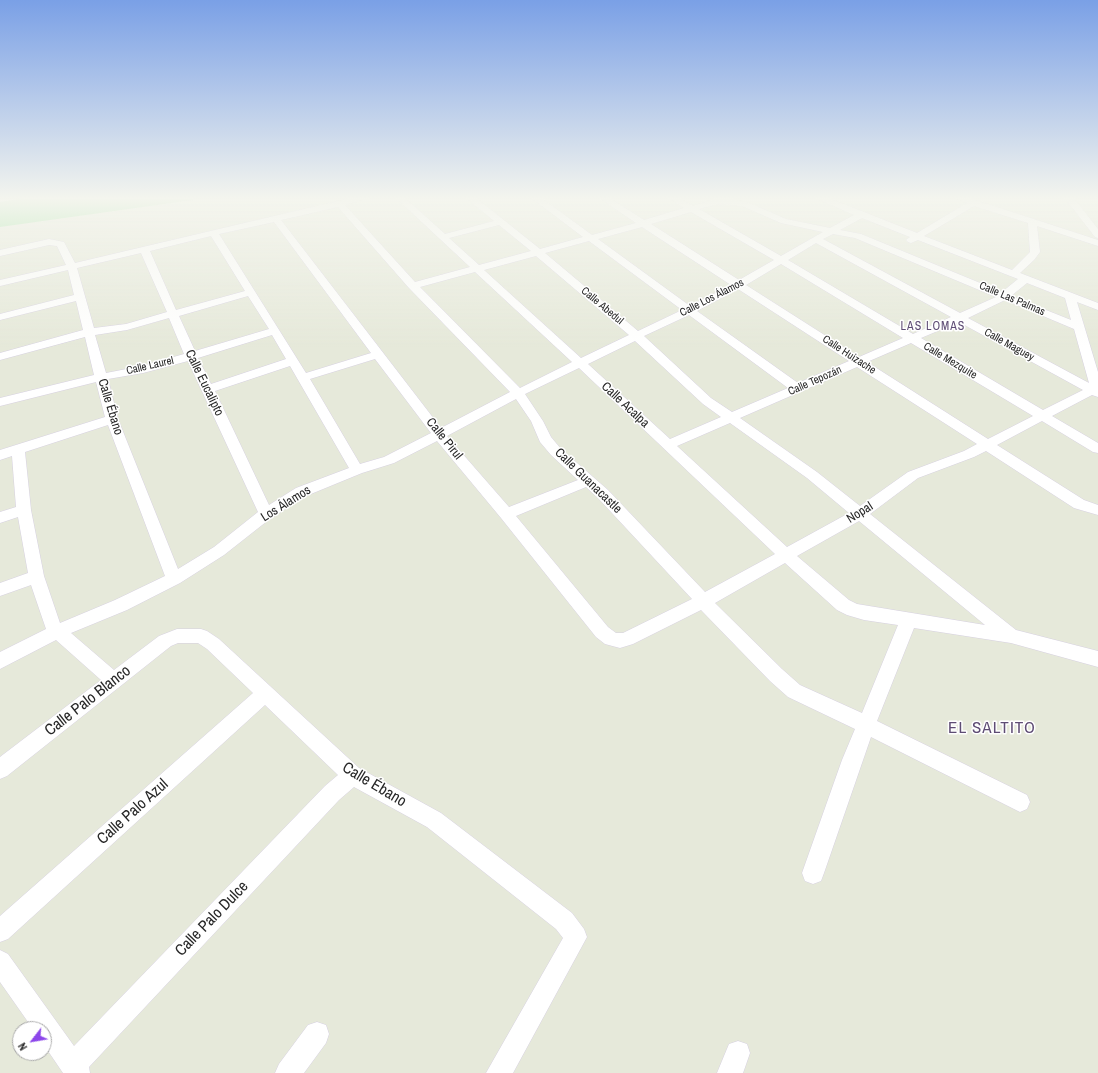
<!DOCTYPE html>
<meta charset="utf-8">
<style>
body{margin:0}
#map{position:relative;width:1098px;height:1073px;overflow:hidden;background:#e6e9da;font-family:"Archivo Narrow",sans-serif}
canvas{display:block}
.north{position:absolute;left:12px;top:1021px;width:40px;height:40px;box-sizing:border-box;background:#fff;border:1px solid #a9a9a9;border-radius:50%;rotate:239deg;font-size:11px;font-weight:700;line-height:16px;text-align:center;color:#282828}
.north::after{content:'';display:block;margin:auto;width:14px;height:18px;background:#8c46ea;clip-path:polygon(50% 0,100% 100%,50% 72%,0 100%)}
</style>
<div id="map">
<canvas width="1098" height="1073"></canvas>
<div class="north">N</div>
</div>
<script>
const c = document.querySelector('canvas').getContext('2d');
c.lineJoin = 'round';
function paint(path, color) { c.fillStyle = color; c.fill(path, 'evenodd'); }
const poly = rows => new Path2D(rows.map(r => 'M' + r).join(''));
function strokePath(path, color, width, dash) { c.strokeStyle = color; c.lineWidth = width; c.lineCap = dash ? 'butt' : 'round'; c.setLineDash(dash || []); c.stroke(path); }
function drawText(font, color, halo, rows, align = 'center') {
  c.font = font + ' "Archivo Narrow",sans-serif'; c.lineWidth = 3; c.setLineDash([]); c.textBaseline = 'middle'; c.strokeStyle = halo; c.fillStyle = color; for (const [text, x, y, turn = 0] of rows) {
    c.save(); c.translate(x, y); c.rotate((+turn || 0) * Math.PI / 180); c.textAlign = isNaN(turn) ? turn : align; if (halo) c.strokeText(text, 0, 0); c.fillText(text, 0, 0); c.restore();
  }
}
paint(poly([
 [29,197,192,197,193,200,0,227,0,202]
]), '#97e29a');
const minor = poly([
 [355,197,372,197,345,205,415,282,470,267,395,197,404,197,445,234,494,221,465,197,475,197,540,249,583,237,530,197,540,197,592,235,636,223,598,197,608,197,644,220,684,208,667,197,678,197,693,206,717,198,728,198,747,202,786,219,830,228,854,215,813,197,826,197,917,233,967,203,952,197,966,197,1098,240,1098,246,1037,226,1040,252,1034,260,1020,273,1098,303,1098,310,1077,302,1098,372,1098,397,1092,395,1052,416,1098,443,1098,453,1093,452,1042,421,997,445,1084,500,1098,505,1098,515,1074,508,986,451,974,457,918,478,870,514,1016,630,1098,651,1098,667,1011,643,914,628,877,721,1027,795,1030,802,1027,809,1020,812,871,737,824,873,821,881,813,884,805,881,802,873,842,760,855,729,788,697,770,681,701,610,633,644,620,648,605,644,596,637,501,518,437,441,394,463,362,473,306,496,271,518,224,555,180,583,127,610,71,633,114,670,159,636,177,629,201,629,207,631,219,639,359,768,441,813,572,913,584,929,587,937,513,1073,486,1073,563,938,556,929,427,827,354,787,339,800,89,1067,90,1073,63,1073,44,1045,44,1029,33,1029,0,982,0,950,8,954,74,1046,325,786,338,775,265,705,8,939,0,942,0,916,253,693,207,649,198,643,178,643,171,646,7,776,0,779,0,757,101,680,56,640,0,669,0,652,46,629,31,585,0,596,0,583,28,573,18,517,0,523,0,512,16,507,12,456,0,460,0,450,105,417,96,382,0,406,0,398,94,375,85,337,0,360,0,353,83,330,76,301,0,320,0,314,74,295,68,270,0,286,0,280,66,265,57,246,49,245,0,256,0,250,49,239,64,242,75,263,355,197],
 [718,204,742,206,781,223,823,232,781,256,699,209,718,204],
 [974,206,1028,223,1030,252,1012,270,924,236,974,206],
 [338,207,409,288,510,392,441,428,281,220,338,207],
 [691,212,774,260,739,280,651,224,691,212],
 [862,218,910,237,906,240,908,242,911,243,918,240,1018,279,1002,292,861,234,840,230,862,218],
 [274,222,371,353,306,373,219,234,274,222],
 [499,225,531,251,479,265,449,238,499,225],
 [642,227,731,285,690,306,598,239,642,227],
 [833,234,855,238,996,297,960,313,823,239,833,234],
 [211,236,245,291,176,310,150,251,211,236],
 [589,241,682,310,638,331,545,253,589,241],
 [816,243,951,317,913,334,788,260,816,243],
 [141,253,167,312,126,324,94,328,77,268,141,253],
 [536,256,629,335,581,358,484,270,536,256],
 [781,264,903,338,859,357,746,285,781,264],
 [475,272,572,362,520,388,420,287,475,272],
 [1027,283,1065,298,1071,320,1011,296,1027,283],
 [738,289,849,361,798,383,697,311,738,289],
 [248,296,269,329,195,351,179,316,248,296],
 [1005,300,1074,329,1089,383,968,318,1005,300],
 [689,315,788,388,732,412,711,398,644,336,689,315],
 [169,318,184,354,142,366,106,373,95,335,127,330,169,318],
 [959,322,1083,390,1043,410,921,338,959,322],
 [272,335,286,359,211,384,198,358,272,335],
 [635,341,703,404,721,417,670,439,588,364,635,341],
 [911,343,1033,416,988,439,867,362,911,343],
 [375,359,431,433,384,457,360,464,310,379,375,359],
 [188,361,258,512,214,547,178,569,118,419,108,379,143,373,188,361],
 [290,366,349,468,296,488,269,505,215,391,290,366],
 [857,367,977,444,964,451,908,472,860,506,817,472,740,418,857,367],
 [579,368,775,554,705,592,608,490,561,449,551,437,543,421,525,394,579,368],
 [516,399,531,421,540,442,551,455,578,480,509,507,447,436,516,399],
 [730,423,807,478,849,513,787,547,677,446,730,423],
 [108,425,165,576,115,600,60,623,44,576,31,510,25,452,108,425],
 [586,487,598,498,692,599,623,633,616,633,608,627,516,516,586,487],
 [859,521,985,625,857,604,849,600,797,556,859,521],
 [785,563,837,610,847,615,864,620,898,625,862,713,800,685,782,669,715,603,785,563],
 [1064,197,1073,197,1098,229,1098,238,1095,237,1064,197],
 [317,1022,326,1025,329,1034,326,1043,304,1073,275,1073,279,1064,308,1025,317,1022],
 [738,1041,747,1044,750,1053,743,1073,717,1073,729,1044,738,1041]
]);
strokePath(minor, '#d6d0e0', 1);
paint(minor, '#fff');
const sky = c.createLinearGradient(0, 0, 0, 348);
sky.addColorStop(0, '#7aa0e6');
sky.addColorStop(0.57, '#f4f5ee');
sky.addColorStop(1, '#f4f5ee00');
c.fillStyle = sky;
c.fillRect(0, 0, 1098, 348);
drawText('11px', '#282828', '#fff', [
 ["Calle Los Álamos",712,298,-27],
 ["Calle Las Palmas",1012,299,23],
 ["Calle Abedul",602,306,40],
 ["Calle Maguey",1009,345,29],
 ["Calle Huizache",849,355,33],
 ["Calle Mezquite",950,361,31],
 ["Calle Laurel",150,366,-13],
 ["Calle Tepozán",815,381,-24]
]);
c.letterSpacing = '1px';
drawText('12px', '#5e4c74', '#fff', [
 ["LAS LOMAS",933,327]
]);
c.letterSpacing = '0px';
drawText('13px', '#282828', '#fff', [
 ["Calle Eucalipto",204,383,64],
 ["Calle Acalpa",625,405,43],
 ["Calle Ébano",110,407,73],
 ["Calle Pirul",444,439,51],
 ["Calle Guanacastle",588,481,44],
 ["Los Álamos",286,504,-32],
 ["Nopal",860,513,-32]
]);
drawText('16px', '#282828', '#fff', [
 ["Calle Palo Blanco",88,701,-38],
 ["Calle Ébano",374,785,31],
 ["Calle Palo Azul",133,812,-42],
 ["Calle Palo Dulce",212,919,-46]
]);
c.letterSpacing = '1px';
drawText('17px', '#5e4c74', '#fff', [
 ["EL SALTITO",992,728]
]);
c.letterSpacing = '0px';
</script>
